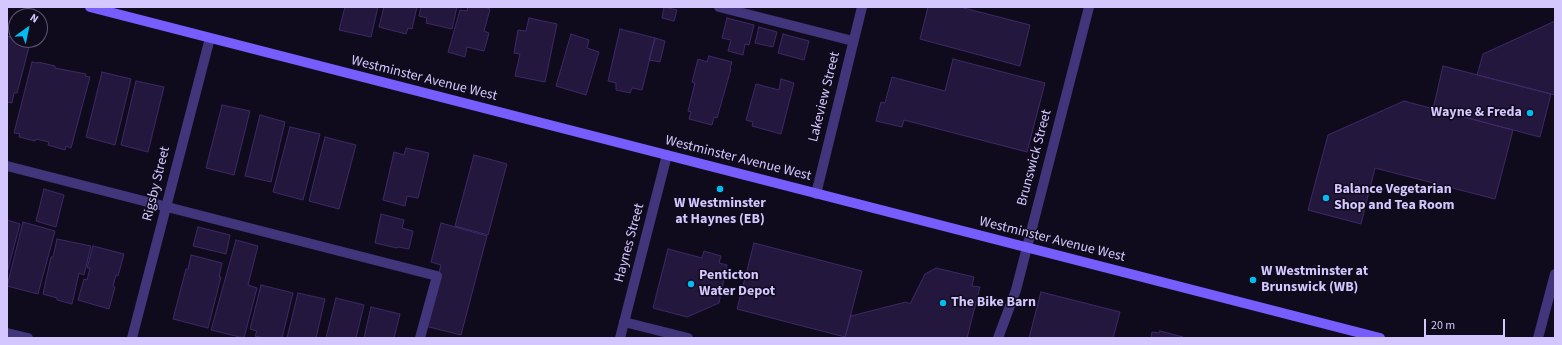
<!DOCTYPE html>
<style>
body{margin:0}
#map{position:relative;width:1562px;height:345px;overflow:hidden;background:#100b1c;font-family:"Source Sans 3",sans-serif}
canvas{display:block}
.frame{position:absolute;inset:0;border:8px solid #d4c7ff;pointer-events:none}
.north{position:absolute;left:8px;top:8px;width:40px;height:40px;box-sizing:border-box;background:#100b1c;border:1px solid #5e5677;border-radius:50%;rotate:33deg;font-size:11px;font-weight:700;line-height:16px;text-align:center;color:#d4c7ff}
.north::after{content:'';display:block;margin:auto;width:14px;height:18px;background:#01bbf1;clip-path:polygon(50% 0,100% 100%,50% 72%,0 100%)}
.scale{position:absolute;left:1424px;top:319px;width:81px;height:18px;box-sizing:border-box;border:2px solid #d4c7ff;border-top:0;padding-left:5px;font-size:12px;line-height:14px;white-space:nowrap;color:#d4c7ff;-webkit-text-stroke:3px #100b1c;paint-order:stroke}
</style>
<div id="map">
<canvas width="1562" height="345"></canvas>
<div class="frame"></div>
<div class="north">N</div>
<div class="scale">20 m</div>
</div>
<script>
const c = document.querySelector('canvas').getContext('2d');
c.lineJoin = 'round';
function paint(path, color) { c.fillStyle = color; c.fill(path, 'evenodd'); }
const poly = rows => new Path2D(rows.map(r => 'M' + r).join(''));
function strokePath(path, color, width, dash) { c.strokeStyle = color; c.lineWidth = width; c.lineCap = dash ? 'butt' : 'round'; c.setLineDash(dash || []); c.stroke(path); }
function drawText(font, color, halo, rows, align = 'center') {
  c.font = font + ' "Source Sans 3",sans-serif'; c.lineWidth = 3; c.setLineDash([]); c.textBaseline = 'middle'; c.strokeStyle = halo; c.fillStyle = color; for (const [text, x, y, turn = 0] of rows) {
    c.save(); c.translate(x, y); c.rotate((+turn || 0) * Math.PI / 180); c.textAlign = isNaN(turn) ? turn : align; if (halo) c.strokeText(text, 0, 0); c.fillText(text, 0, 0); c.restore();
  }
}
const building = poly([
 [345,7,381,7,378,7,371,37,339,30,345,7],
 [384,7,417,7,412,29,408,28,406,34,379,27,384,7],
 [421,7,457,7,452,29,426,23,427,18,419,16,421,7],
 [468,7,485,7,490,9,484,31,489,33,484,51,467,47,465,57,448,52,460,10,467,11,468,7],
 [664,7,677,10,674,21,662,18,664,7],
 [928,7,960,7,1030,25,1020,66,920,39,928,7],
 [529,18,557,24,545,82,515,76,520,54,514,53,518,30,526,31,529,18],
 [727,18,754,25,749,45,745,44,743,55,728,51,731,40,722,38,727,18],
 [1555,21,1555,95,1477,75,1483,54,1555,21],
 [759,27,777,32,773,47,755,43,759,27],
 [620,29,655,38,642,90,632,88,630,93,616,90,616,83,608,81,620,29],
 [571,34,589,40,587,48,599,52,586,95,556,86,571,34],
 [783,34,809,41,804,60,778,53,783,34],
 [7,36,18,40,17,44,29,47,17,93,14,93,12,103,7,102,7,36],
 [655,38,665,41,660,62,649,60,655,38],
 [709,56,732,62,730,68,731,69,717,118,714,117,712,125,689,119,691,112,688,111,695,83,692,82,698,59,707,62,709,56],
 [953,59,1045,83,1027,152,904,120,902,127,876,121,881,102,885,103,892,77,945,91,953,59],
 [32,62,38,63,38,62,55,66,55,68,86,74,85,76,90,77,71,148,66,146,65,150,48,145,49,142,36,139,35,141,19,137,20,134,14,133,32,62],
 [1443,66,1551,94,1540,137,1433,109,1443,66],
 [102,72,131,79,115,145,86,137,102,72],
 [781,79,794,83,781,134,752,126,753,122,746,120,756,84,779,90,781,79],
 [136,81,164,87,148,152,121,145,136,81],
 [1404,101,1513,130,1495,199,1375,168,1361,224,1308,210,1328,135,1404,101],
 [222,105,250,111,234,175,206,168,222,105],
 [260,115,285,122,271,182,245,176,260,115],
 [290,127,320,134,303,200,273,192,290,127],
 [325,137,356,145,339,209,309,201,325,137],
 [406,148,429,153,418,198,407,196,405,206,383,200,394,152,404,155,406,148],
 [474,155,507,164,488,235,455,226,474,155],
 [44,189,64,195,56,227,36,221,44,189],
 [381,214,404,220,402,228,413,231,409,249,398,247,397,248,375,243,381,214],
 [7,220,20,224,7,273,7,220],
 [23,222,55,231,38,294,7,286,23,222],
 [441,223,487,236,461,335,425,326,441,265,431,262,441,223],
 [198,227,230,235,226,254,193,246,198,227],
 [57,239,91,246,84,275,79,273,72,304,57,300,57,298,43,294,51,257,53,257,57,239],
 [236,240,258,246,248,285,257,288,244,338,211,330,236,240],
 [754,243,862,271,845,337,737,309,754,243],
 [93,246,124,254,118,276,116,275,113,286,115,287,109,309,78,300,84,279,87,280,90,268,87,268,93,246],
 [668,249,702,258,704,251,721,256,719,263,727,265,719,303,687,317,653,308,668,249],
 [191,255,222,263,219,277,221,277,208,328,173,319,186,269,188,269,191,255],
 [936,268,974,277,972,286,980,287,967,338,845,338,851,316,906,302,910,304,925,274,936,268],
 [261,285,293,293,282,338,264,338,255,336,257,331,250,329,261,285],
 [1041,292,1120,312,1113,338,1029,338,1041,292],
 [298,293,325,299,316,338,287,338,298,293],
 [336,298,364,305,356,338,326,338,336,298],
 [371,307,400,314,394,338,364,338,371,307],
 [1160,331,1183,337,1182,338,1151,338,1152,332,1159,333,1160,331]
]);
paint(building, '#24173d');
strokePath(building, '#3e2969', 1);
strokePath(poly([
 [719,7,853,41],
 [7,166,437,276,420,338],
 [624,322,688,338]
]), '#41367b', 10);
strokePath(poly([
 [816,194,862,7],
 [7,333,28,338],
 [132,338,210,38],
 [620,338,667,155],
 [998,338,1016,290,1089,7]
]), '#41367b', 10);
strokePath(poly([
 [1538,338,1555,274]
]), '#41367b', 10);
strokePath(poly([
 [90,7,1380,338]
]), '#765efe', 10);
for (const [x, y, r, color] of [
 [1530,113,4,"#01bbf1"],
 [720,189,4,"#01bbf1"],
 [1326,198,4,"#01bbf1"],
 [1253,280,4,"#01bbf1"],
 [691,284,4,"#01bbf1"],
 [943,303,4,"#01bbf1"]
]) { const dot = new Path2D(); dot.arc(x, y, r, 0, 2 * Math.PI); c.fillStyle = color; c.fill(dot); strokePath(dot, '#100b1c', 1.5); }
drawText('14px', '#d4c7ff', '#100b1c', [
 ["Westminster Avenue West",424,79,14],
 ["Lakeview Street",825,97,-76],
 ["Brunswick Street",1035,158,-75],
 ["Westminster Avenue West",738,159,14],
 ["Rigsby Street",157,184,-76],
 ["Westminster Avenue West",1052,240,14],
 ["Haynes Street",630,243,-75]
]);
drawText('bold 14px', '#d4c7ff', '#100b1c', [
 ["Wayne & Freda",1522,113,"right"],
 ["Balance Vegetarian",1334,190],
 ["Shop and Tea Room",1334,206],
 ["W Westminster",720,204,"center"],
 ["at Haynes (EB)",720,220,"center"],
 ["W Westminster at",1261,272],
 ["Brunswick (WB)",1261,288],
 ["Penticton",699,276],
 ["Water Depot",699,292],
 ["The Bike Barn",951,303]
], 'left');
</script>
